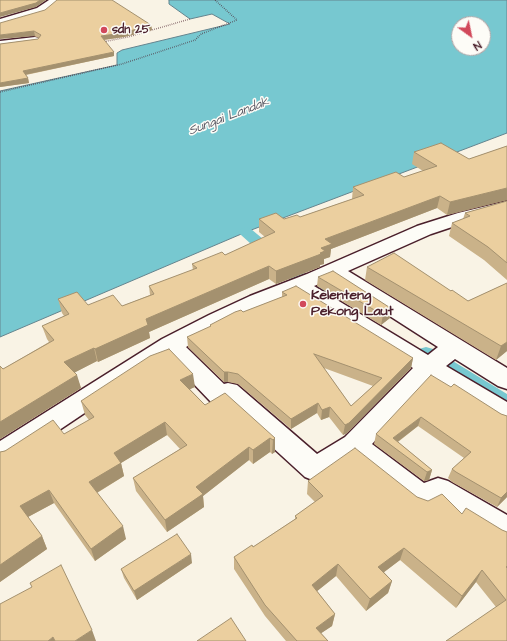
<!DOCTYPE html>
<style>
body{margin:0}
#map{position:relative;width:507px;height:641px;overflow:hidden;background:#f9f3e5;font-family:"Architects Daughter",sans-serif}
canvas{display:block}
.north{position:absolute;left:451px;top:16px;width:40px;height:40px;box-sizing:border-box;background:#fdfcf7;border:1px solid #b5a4a5;border-radius:50%;rotate:147deg;font-size:11px;font-weight:700;line-height:16px;text-align:center;color:#4a1f2b}
.north::after{content:'';display:block;margin:auto;width:14px;height:18px;background:#d1495b;clip-path:polygon(50% 0,100% 100%,50% 72%,0 100%)}
</style>
<div id="map">
<canvas width="507" height="641"></canvas>
<div class="north">N</div>
</div>
<script>
const c = document.querySelector('canvas').getContext('2d');
c.lineJoin = 'round';
function paint(path, color) { c.fillStyle = color; c.fill(path, 'evenodd'); }
const poly = rows => new Path2D(rows.map(r => 'M' + r).join(''));
function strokePath(path, color, width, dash) { c.strokeStyle = color; c.lineWidth = width; c.lineCap = dash ? 'butt' : 'round'; c.setLineDash(dash || []); c.stroke(path); }
function drawText(font, color, halo, rows, align = 'center') {
  c.font = font + ' "Architects Daughter",sans-serif'; c.lineWidth = 3; c.setLineDash([]); c.textBaseline = 'middle'; c.strokeStyle = halo; c.fillStyle = color; for (const [text, x, y, turn = 0] of rows) {
    c.save(); c.translate(x, y); c.rotate((+turn || 0) * Math.PI / 180); c.textAlign = isNaN(turn) ? turn : align; if (halo) c.strokeText(text, 0, 0); c.fillText(text, 0, 0); c.restore();
  }
}
const water = poly([
 [169,0,507,0,507,133,246,232,0,337,0,91,117,65,117,53,122,50,230,24,212,14,190,19,169,4,169,0],
 [459,24,483,24,483,48,459,48,459,24]
]);
paint(water, '#77c8d0');
strokePath(water, '#65848e', 1);
paint(poly([
 [246,227,251,229,311,279,324,287,327,291,324,295,318,297,312,295,299,287,241,235,238,232,241,229,246,227],
 [426,347,433,349,507,394,507,412,500,410,419,359,416,354,419,349,426,347]
]), '#77c8d0');
const minor = poly([
 [49,0,61,0,45,12,0,26,0,19,37,8,49,0],
 [35,37,39,38,41,40,39,42,0,47,0,41,35,37],
 [507,201,507,211,470,221,431,234,348,271,507,368,507,389,498,386,455,359,446,366,507,402,507,425,498,422,431,380,372,444,424,483,438,478,448,481,507,515,507,545,496,541,438,505,423,512,413,508,353,459,325,477,315,481,305,477,224,403,220,405,211,402,168,357,10,463,0,466,0,441,162,339,209,315,250,296,307,274,417,226,458,213,507,201],
 [332,279,438,347,428,355,314,286,332,279],
 [296,294,413,368,345,437,317,454,237,385,228,383,224,384,186,347,225,325,296,294]
]);
strokePath(minor, '#4a1f2b', 3);
strokePath(poly([
 [102,42,128,37,190,19],
 [0,92,122,64,195,40,201,34,237,20,215,0]
]), '#4a1f2b', 1.5, [0.5, 1.5]);
paint(minor, '#fdfcf7');
paint(poly([
 [0,23,151,25,152,30,124,37,104,40,114,56,26,75,28,78,29,83,0,87,0,44,38,39,39,38],
 [507,146,507,200,447,215,437,208,331,249,330,257,324,259,324,264,320,265,320,267,276,284,269,279,149,332,150,338,98,362,97,361,75,372,81,388,0,439,0,366,3,369,49,342,47,339,42,326,64,316,62,313,58,299,88,305,122,306,150,295,149,286,193,270,192,264,225,255,265,237,259,232,259,219,284,219,300,217,352,199,353,187,404,177,423,171,412,164,414,152,469,159],
 [507,201,507,280,484,260,449,236,452,223,463,219,465,213],
 [367,267,451,291,468,301,507,283,507,351,496,360,365,280],
 [318,277,390,318,381,325,317,286],
 [282,292,413,358,411,368,347,433,343,435,329,417,321,420,317,413,291,429,238,384,228,382,224,382,188,347,187,337,210,327,210,325,282,297],
 [324,368,373,386,351,406],
 [195,387,190,389,205,405,275,438,275,452,272,454,270,452,253,464,249,460,203,496,204,507,167,532,136,491,133,478,180,449,167,435,121,463,124,476,97,493,126,539,95,561,54,503,28,517,42,536,47,549,0,582,0,452,64,434,89,420,85,415,81,401],
 [451,387,501,414,507,416,507,497,497,507,452,482,448,478,452,469,464,458,418,426,398,442,432,470,429,480,424,481,374,444,376,434],
 [308,481,417,497,462,514,507,532,507,641,496,607,476,582,456,608,400,560,384,572,392,581,388,593,366,611,336,576,317,591,335,614,332,626,321,633,328,641,286,641,265,616,234,569,234,557,253,547,295,519,295,516,315,502,307,494],
 [192,563,137,600,124,578,121,569]
]), '#cab289');
paint(poly([
 [40,0,46,0,36,7,0,17,0,13],
 [151,25,152,30,124,37,102,40,101,36],
 [34,31,35,36,0,39,0,35],
 [114,52,114,56,24,75,23,71],
 [28,78,29,83,0,87,0,83],
 [507,188,507,200,447,215,450,202],
 [440,196,437,208,331,249,330,257,324,259,324,264,320,265,320,267,276,284,276,271,321,248,325,239],
 [269,266,269,279,149,332,150,338,98,362,95,349,146,319],
 [392,309,390,318,381,325,383,315],
 [507,342,507,351,496,360,501,346],
 [94,348,97,361,68,376,64,362],
 [413,358,411,368,347,433,343,435,345,425],
 [224,372,228,372,228,382,224,382],
 [193,374,195,387,181,393,180,380],
 [77,375,81,388,0,439,0,422],
 [318,403,317,413,291,429,291,419],
 [330,407,329,417,321,420,322,410],
 [421,417,418,426,392,446,393,438],
 [165,422,167,435,121,463,124,476,93,495,89,482,114,453],
 [270,438,270,452,253,464,253,450],
 [275,438,275,452,272,454,273,440],
 [249,447,249,460,203,496,204,507,167,532,165,520,196,487],
 [432,470,429,480,424,481,427,472],
 [49,490,54,503,26,518,20,506],
 [507,492,507,497,497,507,501,498],
 [123,526,126,539,95,561,91,549],
 [42,536,47,549,0,582,0,565],
 [404,548,400,560,375,579,378,567],
 [191,554,192,563,137,600,134,591],
 [338,564,336,576,311,596,312,585],
 [482,570,476,582,456,608,462,596],
 [392,581,388,593,366,611,370,599],
 [335,614,332,626,314,638,316,628],
 [92,630,96,641,75,641],
 [53,637,56,641,48,641]
]), '#a4916f');
const building = poly([
 [0,0,40,0,36,3,0,13,0,0],
 [57,0,112,0,151,25,123,33,101,36,114,52,23,71,28,78,0,83,0,44,38,39,41,35,34,31,0,35,0,23,45,10,57,0],
 [441,143,469,159,507,146,507,188,450,202,440,196,325,239,332,244,321,248,325,251,320,253,321,254,276,271,269,266,146,319,148,325,95,349,94,348,64,362,77,375,0,422,0,366,3,369,54,340,42,326,69,314,58,299,77,292,88,305,113,295,122,306,154,294,149,286,197,268,192,264,222,252,225,255,275,232,259,219,276,213,284,219,297,215,300,217,364,195,353,187,396,172,404,177,437,166,414,152,441,143],
 [507,201,507,263,488,247,452,223,470,216,465,213,507,201],
 [394,253,451,291,452,290,468,301,507,283,507,342,501,346,367,267,394,253],
 [333,271,392,309,383,315,318,277,333,271],
 [296,286,413,358,349,423,345,425,330,407,322,410,318,403,291,419,238,374,228,372,224,372,187,337,211,326,210,325,235,312,241,310,243,312,287,295,282,292,296,286],
 [314,354,382,378,351,406,314,354],
 [169,349,193,374,180,380,205,405,225,393,275,438,273,440,270,438,253,450,249,447,196,487,203,494,165,520,133,478,187,445,165,422,114,453,121,463,89,482,123,526,91,549,49,490,20,506,42,536,0,565,0,452,5,451,53,420,64,434,94,417,81,401,150,356,169,349],
 [431,375,451,387,454,384,501,414,507,416,507,492,501,498,456,472,452,469,471,452,421,417,393,438,432,470,427,472,376,434,431,375],
 [355,448,417,497,428,501,442,494,462,514,466,508,502,530,507,532,507,566,506,567,507,568,507,641,446,641,506,600,482,570,462,596,404,548,378,567,392,581,370,599,338,564,312,585,335,614,316,628,328,641,297,641,265,605,234,557,252,545,253,547,297,518,295,516,323,496,308,481,355,448],
 [177,534,191,554,134,591,121,569,177,534],
 [61,565,92,630,75,641,55,641,53,637,48,641,0,641,0,604,32,587,30,583,61,565],
 [231,618,246,641,197,641,231,618]
]);
paint(building, '#ebcf9f');
strokePath(building, '#a4916f', 1);
for (const [x, y, r, color] of [
 [104,30,4,"#d1495b"],
 [303,304,4,"#d1495b"]
]) { const dot = new Path2D(); dot.arc(x, y, r, 0, 2 * Math.PI); c.fillStyle = color; c.fill(dot); strokePath(dot, '#fdfcf7', 1.5); }
drawText('bold 12px', '#4a1f2b', '#fdfcf7', [
 ["sdn 25",112,30]
], 'left');
drawText('italic 13px', '#5a5a65', '#fdfcf7', [
 ["Sungai Landak",229,117,-21]
]);
drawText('bold 14px', '#4a1f2b', '#fdfcf7', [
 ["Kelenteng",311,296],
 ["Pekong Laut",311,312]
], 'left');
</script>
